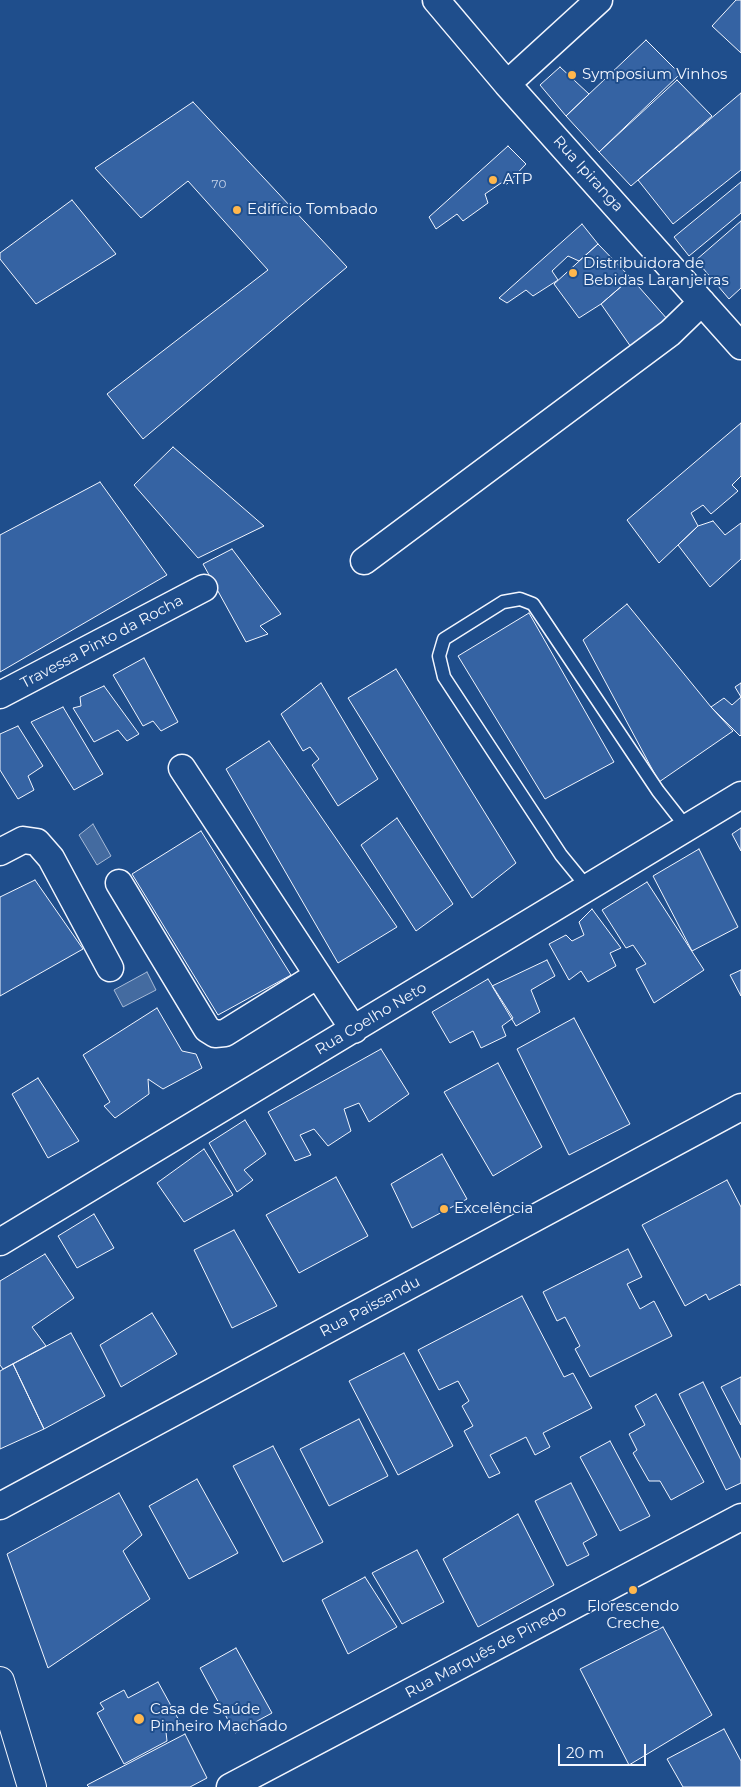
<!DOCTYPE html>
<meta charset="utf-8">
<style>
body{margin:0}
#map{position:relative;width:741px;height:1787px;overflow:hidden;background:#1f4e8c;font-family:Montserrat,sans-serif}
canvas{display:block}
.scale{position:absolute;left:558px;top:1744px;width:88px;height:22px;box-sizing:border-box;border:2px solid #f2f6ff;border-top:0;padding-left:6px;font-size:15px;line-height:18px;white-space:nowrap;color:#f2f6ff;-webkit-text-stroke:4px #1f4e8c;paint-order:stroke}
</style>
<div id="map">
<canvas width="741" height="1787"></canvas>
<div class="scale">20 m</div>
</div>
<script>
const c = document.querySelector('canvas').getContext('2d');
c.lineJoin = 'round';
function paint(path, color) { c.fillStyle = color; c.fill(path, 'evenodd'); }
const poly = rows => new Path2D(rows.map(r => 'M' + r).join(''));
function strokePath(path, color, width, dash) { c.strokeStyle = color; c.lineWidth = width; c.lineCap = dash ? 'butt' : 'round'; c.setLineDash(dash || []); c.stroke(path); }
function drawText(font, color, halo, rows, align = 'center') {
  c.font = font + ' Montserrat,sans-serif'; c.lineWidth = 4; c.setLineDash([]); c.textBaseline = 'middle'; c.strokeStyle = halo; c.fillStyle = color; for (const [text, x, y, turn = 0] of rows) {
    c.save(); c.translate(x, y); c.rotate((+turn || 0) * Math.PI / 180); c.textAlign = isNaN(turn) ? turn : align; if (halo) c.strokeText(text, 0, 0); c.fillText(text, 0, 0); c.restore();
  }
}
const water = poly([
 [93,824,111,856,97,865,79,835,93,824],
 [147,972,156,990,123,1007,114,990,147,972]
]);
paint(water, '#446ba0');
strokePath(water, '#a8bbd7', 1);
const building = poly([
 [736,0,741,0,741,53,712,26,736,0],
 [646,40,680,74,599,152,566,116,646,40],
 [560,67,589,94,566,116,540,85,560,67],
 [677,80,712,116,631,186,599,152,677,80],
 [741,93,741,170,673,224,638,180,741,93],
 [193,102,347,267,143,439,107,394,268,270,188,181,141,218,95,168,193,102],
 [508,146,526,164,507,184,501,183,485,194,488,203,463,221,457,214,436,229,429,217,508,146],
 [741,182,741,213,689,256,674,237,741,182],
 [72,200,116,254,36,304,0,259,0,253,72,200],
 [741,221,741,288,729,299,696,260,741,221],
 [582,224,598,244,579,261,568,256,552,271,558,280,533,296,526,290,507,303,499,298,582,224],
 [598,244,631,278,601,304,579,318,554,284,598,244],
 [631,278,668,320,631,347,601,304,631,278],
 [741,423,741,476,732,485,738,491,711,514,703,505,691,513,698,526,659,563,627,520,741,423],
 [173,447,264,526,198,558,134,485,173,447],
 [100,482,167,575,0,672,0,535,100,482],
 [713,521,725,535,741,523,741,559,710,587,678,545,698,526,713,521],
 [232,549,281,614,260,626,268,634,246,642,203,564,232,549],
 [627,604,711,707,733,731,659,782,583,640,627,604],
 [529,613,614,762,545,799,458,656,529,613],
 [144,658,178,722,161,731,153,721,143,726,113,675,144,658],
 [396,669,516,863,472,898,348,698,396,669],
 [321,683,378,779,338,806,312,765,319,759,310,747,303,751,281,714,321,683],
 [741,683,741,697,735,687,741,683],
 [104,686,139,734,127,741,118,730,94,742,73,708,81,706,80,697,104,686],
 [741,697,741,735,740,736,711,707,724,698,732,705,741,697],
 [63,707,103,774,74,790,31,722,63,707],
 [18,726,43,766,28,776,34,790,18,799,0,770,0,734,18,726],
 [269,741,397,927,338,963,226,769,269,741],
 [397,818,453,904,416,931,361,845,397,818],
 [741,828,741,851,732,834,741,828],
 [201,831,291,975,218,1015,132,874,201,831],
 [699,849,738,927,692,951,653,876,699,849],
 [35,880,83,949,0,996,0,897,35,880],
 [647,882,704,970,654,1003,636,969,646,964,633,945,626,948,602,910,647,882],
 [592,909,621,948,610,953,616,966,588,982,581,971,569,980,549,944,566,935,572,941,584,935,579,922,592,909],
 [547,960,555,976,531,990,540,1012,516,1026,492,986,547,960],
 [741,970,741,996,730,975,741,970],
 [488,979,513,1018,502,1026,506,1036,481,1048,473,1031,450,1043,432,1012,488,979],
 [157,1008,182,1051,196,1054,202,1068,163,1089,148,1079,149,1094,115,1118,104,1106,110,1102,83,1055,157,1008],
 [574,1018,630,1124,569,1155,517,1049,574,1018],
 [381,1049,409,1094,369,1122,359,1103,344,1109,351,1131,328,1146,314,1129,300,1135,311,1155,295,1161,268,1112,381,1049],
 [498,1063,542,1147,493,1176,444,1092,498,1063],
 [38,1078,79,1141,48,1158,12,1094,38,1078],
 [245,1120,266,1154,244,1170,253,1180,237,1192,209,1143,245,1120],
 [204,1149,233,1195,184,1222,157,1183,204,1149],
 [442,1154,467,1199,412,1228,391,1184,442,1154],
 [336,1177,368,1236,299,1273,266,1215,336,1177],
 [727,1180,741,1207,741,1286,740,1284,709,1300,706,1294,685,1306,642,1225,727,1180],
 [94,1214,114,1248,77,1268,58,1236,94,1214],
 [234,1230,277,1306,232,1328,194,1250,234,1230],
 [628,1249,642,1277,627,1284,640,1309,654,1301,672,1336,590,1377,575,1349,580,1346,565,1317,557,1321,543,1292,628,1249],
 [45,1254,74,1298,32,1327,46,1346,3,1369,0,1365,0,1281,45,1254],
 [522,1296,564,1377,573,1373,592,1408,543,1433,550,1447,535,1455,526,1437,490,1455,500,1473,489,1478,464,1431,473,1426,462,1406,469,1401,458,1381,439,1390,418,1350,522,1296],
 [152,1313,177,1354,121,1387,100,1345,152,1313],
 [71,1333,105,1396,44,1429,13,1364,71,1333],
 [404,1353,453,1446,398,1475,349,1381,404,1353],
 [13,1364,44,1429,0,1449,0,1371,13,1364],
 [741,1377,741,1425,721,1387,741,1377],
 [703,1382,741,1460,741,1483,726,1490,679,1394,703,1382],
 [656,1394,704,1482,671,1500,660,1481,649,1481,633,1453,637,1450,629,1434,645,1425,635,1406,656,1394],
 [359,1419,388,1476,329,1506,300,1449,359,1419],
 [610,1441,650,1516,620,1531,580,1457,610,1441],
 [273,1446,323,1542,283,1562,233,1466,273,1446],
 [197,1479,238,1553,189,1579,149,1506,197,1479],
 [571,1483,597,1535,583,1543,589,1555,567,1566,535,1501,571,1483],
 [119,1493,142,1535,123,1551,150,1599,48,1668,7,1554,119,1493],
 [518,1514,554,1585,478,1627,443,1559,518,1514],
 [417,1550,444,1602,402,1624,372,1573,417,1550],
 [365,1577,397,1627,348,1654,322,1600,365,1577],
 [663,1627,712,1715,629,1765,580,1669,663,1627],
 [236,1648,272,1713,235,1733,200,1668,236,1648],
 [158,1682,181,1724,166,1732,167,1741,124,1764,97,1713,104,1709,100,1703,124,1690,128,1698,158,1682],
 [724,1729,741,1761,741,1787,683,1787,667,1759,724,1729],
 [185,1734,207,1778,190,1787,89,1787,87,1785,185,1734]
]);
paint(building, '#3563a3');
strokePath(building, '#f2f6ff', 1);
const lane = poly([
 [588,888,561,855,444,677,439,656,444,639,503,602,520,599,533,604,658,791,687,828]
]);
const street = poly([
 [436,0,507,84,741,346],
 [507,84,599,0],
 [364,561,670,333,702,302],
 [0,695,204,588],
 [182,768,354,1030],
 [0,852,23,840,37,842,51,858,110,968],
 [119,883,207,1029,215,1034,225,1033,318,975],
 [0,1242,741,795],
 [0,1506,741,1107],
 [230,1787,741,1517]
]);
const primary = poly([
 [0,1681,32,1787]
]);
strokePath(lane, '#f2f6ff', 15);
strokePath(street, '#f2f6ff', 29);
strokePath(primary, '#f2f6ff', 30);
strokePath(lane, '#1f4e8c', 12);
strokePath(street, '#1f4e8c', 26);
strokePath(primary, '#1f4e8c', 28);
for (const [x, y, r, color] of [
 [572,75,5,"#ffb74d"],
 [493,180,5,"#ffb74d"],
 [237,210,5,"#ffb74d"],
 [573,273,5,"#ffb74d"],
 [444,1209,5,"#ffb74d"],
 [633,1590,5,"#ffb74d"],
 [139,1719,6,"#ffb74d"]
]) { const dot = new Path2D(); dot.arc(x, y, r, 0, 2 * Math.PI); c.fillStyle = color; c.fill(dot); strokePath(dot, '#1f4e8c', 2); }
drawText('12px', '#c3d1e8', null, [
 ["70",219,184]
]);
drawText('15px', '#f2f6ff', '#1f4e8c', [
 ["Symposium Vinhos",582,75],
 ["ATP",503,180],
 ["Edifício Tombado",247,210],
 ["Distribuidora de",583,264],
 ["Bebidas Laranjeiras",583,281],
 ["Excelência",454,1209],
 ["Florescendo",633,1607,"center"],
 ["Creche",633,1624,"center"],
 ["Casa de Saúde",150,1710],
 ["Pinheiro Machado",150,1727]
], 'left');
drawText('15px', '#f2f6ff', '#1f4e8c', [
 ["Rua Ipiranga",588,174,48],
 ["Travessa Pinto da Rocha",102,642,-28],
 ["Rua Coelho Neto",371,1019,-31],
 ["Rua Paissandu",370,1307,-28],
 ["Rua Marquês de Pinedo",486,1652,-28]
]);
</script>
